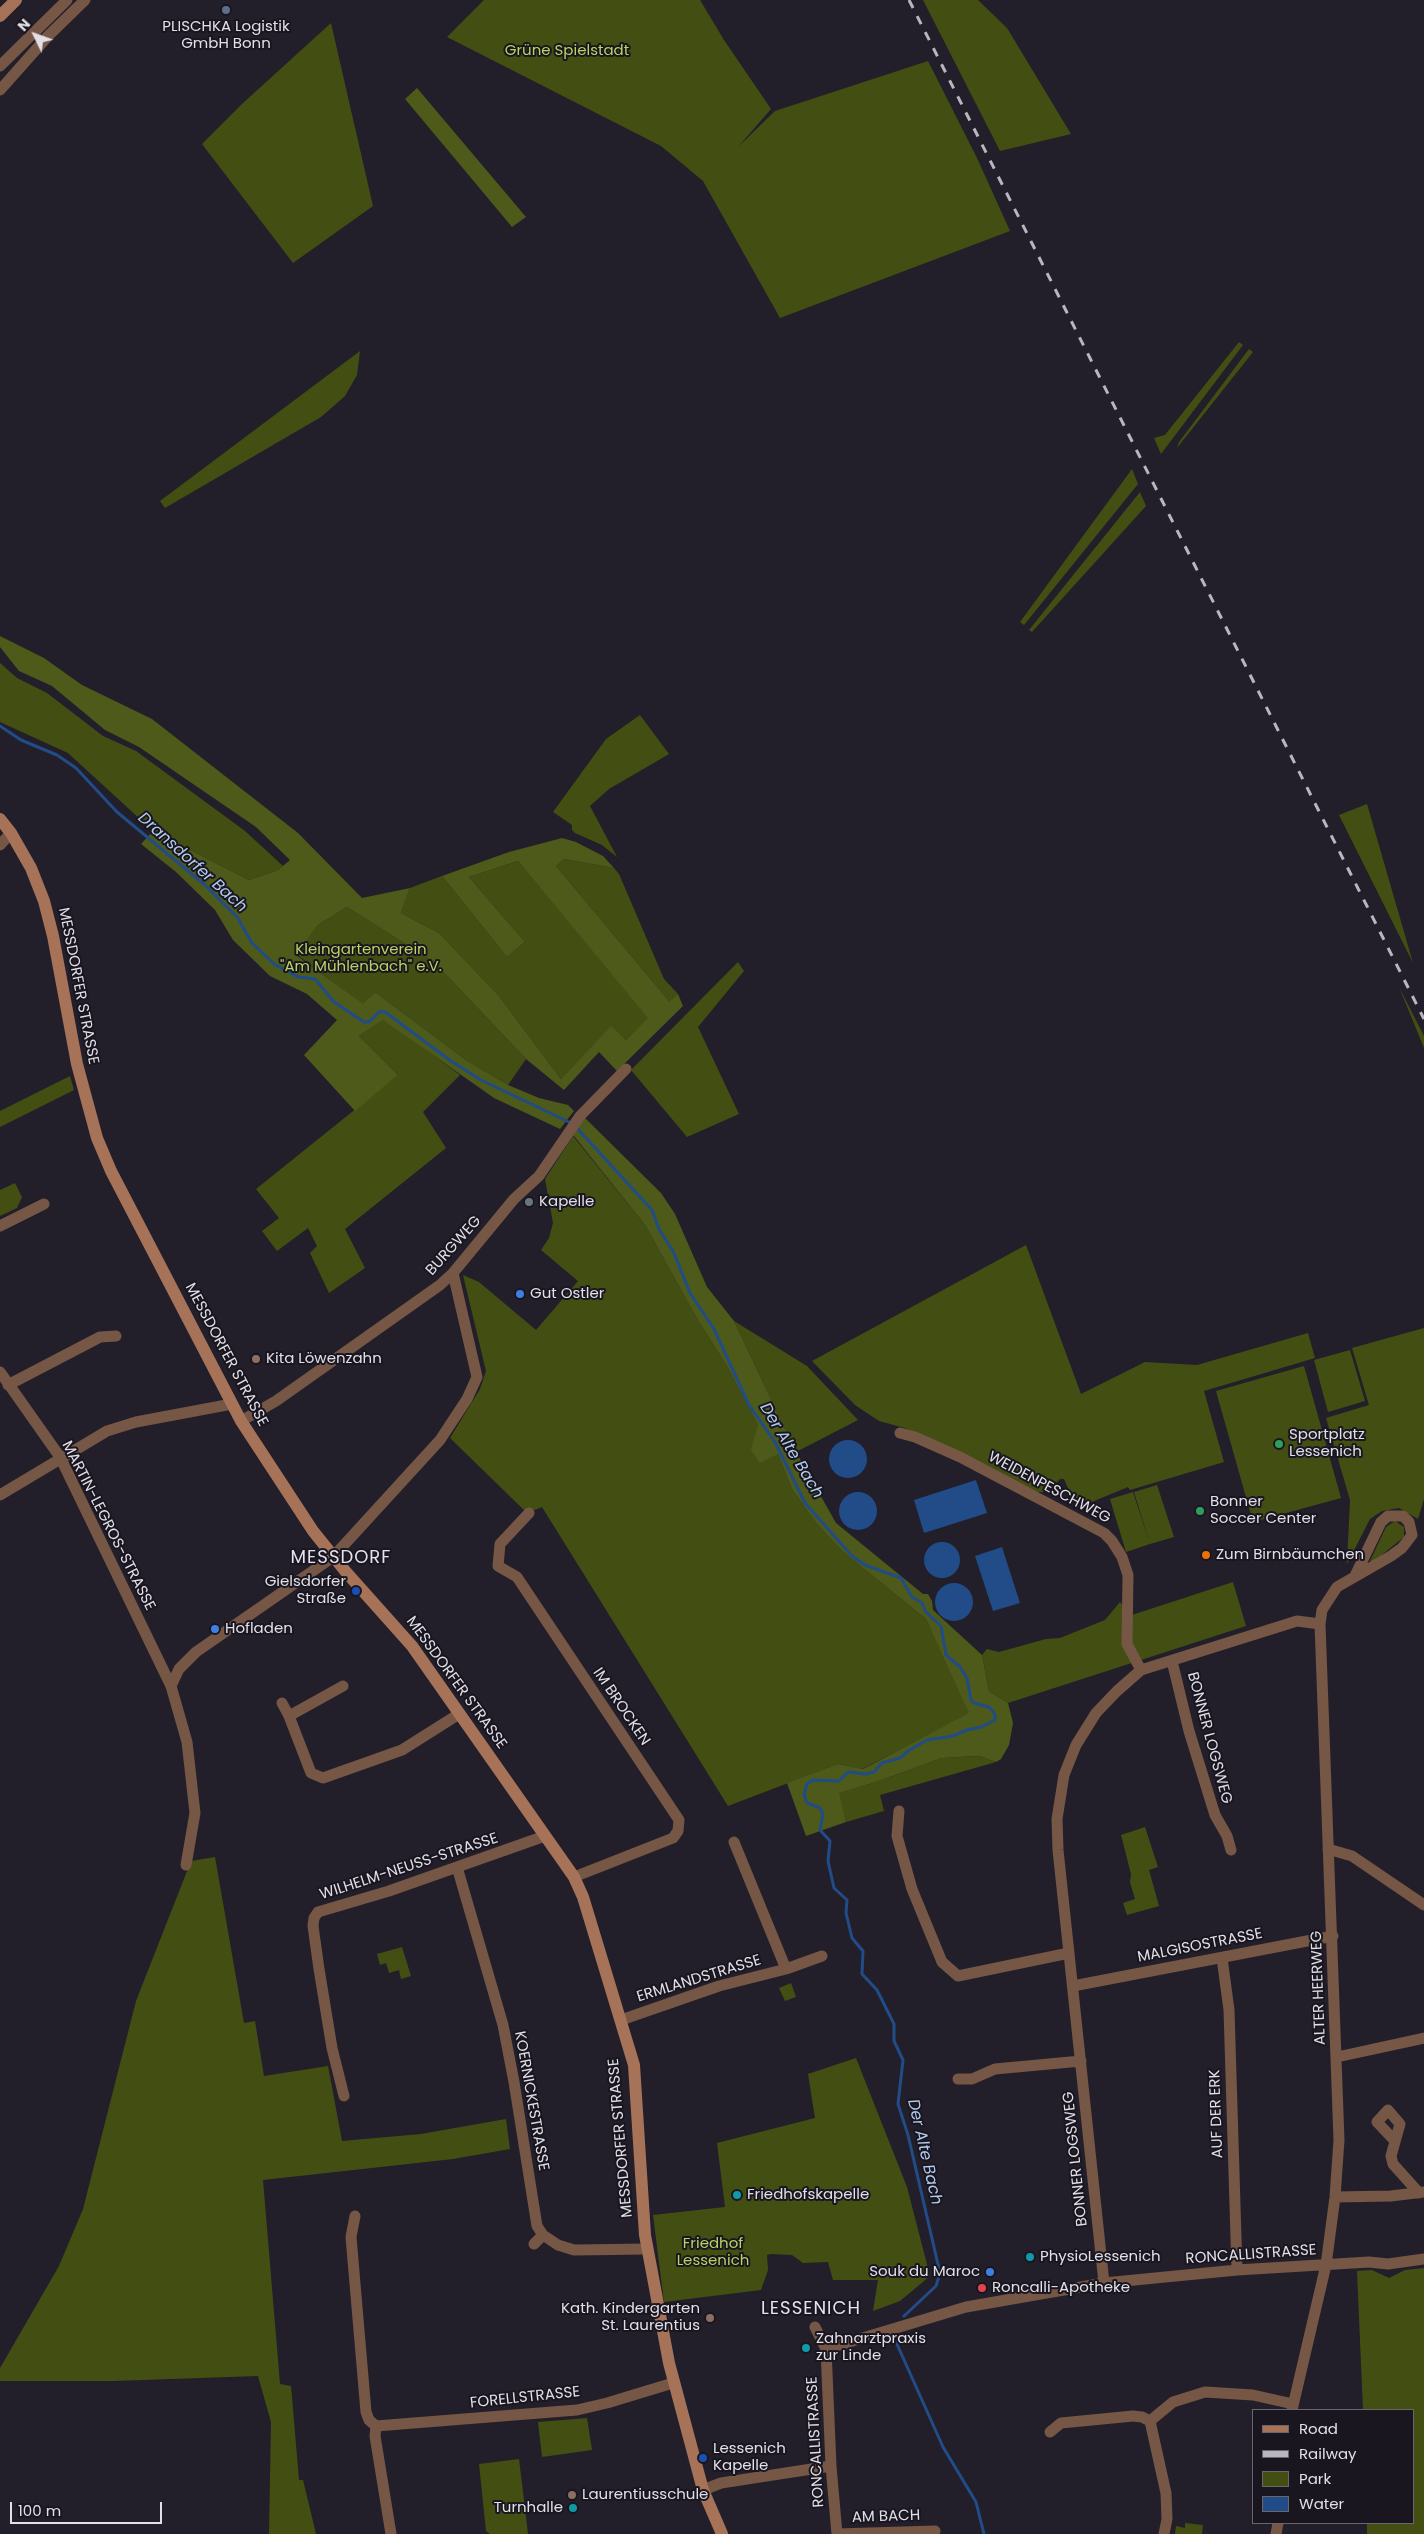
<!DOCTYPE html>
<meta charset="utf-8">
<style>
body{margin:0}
#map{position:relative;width:1424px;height:2534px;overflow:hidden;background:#221f2a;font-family:Poppins,sans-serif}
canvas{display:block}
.legend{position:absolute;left:1252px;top:2409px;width:162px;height:115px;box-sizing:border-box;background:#191620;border:1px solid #696670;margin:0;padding:6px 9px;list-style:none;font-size:15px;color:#e1dfe7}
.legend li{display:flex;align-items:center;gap:10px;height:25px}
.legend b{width:25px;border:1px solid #696670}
.north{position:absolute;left:10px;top:10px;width:50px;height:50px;-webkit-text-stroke:4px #191620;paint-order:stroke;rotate:312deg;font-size:14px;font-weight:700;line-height:20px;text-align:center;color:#e1dfe7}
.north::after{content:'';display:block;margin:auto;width:18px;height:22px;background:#e1dfe7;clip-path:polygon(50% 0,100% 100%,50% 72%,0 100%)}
.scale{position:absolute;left:10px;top:2502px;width:152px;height:22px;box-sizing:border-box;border:2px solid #e1dfe7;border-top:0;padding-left:6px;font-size:15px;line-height:18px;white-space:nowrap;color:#e1dfe7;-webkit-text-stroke:4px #191620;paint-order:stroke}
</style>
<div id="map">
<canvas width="1424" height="2534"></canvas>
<ul class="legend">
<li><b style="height:6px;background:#a67358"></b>Road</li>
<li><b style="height:6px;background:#b8b6bf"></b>Railway</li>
<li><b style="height:14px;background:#434f12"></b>Park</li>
<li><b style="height:14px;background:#214c87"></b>Water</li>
</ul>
<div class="north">N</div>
<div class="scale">100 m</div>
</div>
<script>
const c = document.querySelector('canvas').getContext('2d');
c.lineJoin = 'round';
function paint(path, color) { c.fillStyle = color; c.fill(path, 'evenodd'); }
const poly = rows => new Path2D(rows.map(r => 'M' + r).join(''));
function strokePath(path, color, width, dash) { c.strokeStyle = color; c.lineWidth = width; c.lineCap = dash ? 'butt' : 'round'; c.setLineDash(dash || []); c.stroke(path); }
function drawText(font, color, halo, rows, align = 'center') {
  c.font = font + ' Poppins,sans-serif'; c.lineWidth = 4; c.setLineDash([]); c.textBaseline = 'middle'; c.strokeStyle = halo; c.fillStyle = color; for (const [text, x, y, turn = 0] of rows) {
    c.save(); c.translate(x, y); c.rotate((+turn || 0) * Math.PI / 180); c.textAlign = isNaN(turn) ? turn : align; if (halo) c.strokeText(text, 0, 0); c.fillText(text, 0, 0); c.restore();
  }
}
paint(poly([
 [484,0,700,0,724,40,771,109,738,147,775,111,928,61,977,158,1010,231,780,318,703,181,661,146,447,37],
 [923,0,978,0,1007,28,1071,134,1000,151],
 [331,23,373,206,293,263,202,144,242,104],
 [1239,342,1243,345,1161,454,1154,438,1165,435],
 [1249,349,1253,352,1177,448,1179,442],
 [360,351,357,375,345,396,321,417,165,508,160,501],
 [1132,469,1138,484,1024,625,1020,622],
 [1140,492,1146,506,1032,632,1029,630],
 [0,663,17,678,47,693,103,736,136,751,245,831,283,866,278,870,249,880,153,831,68,753,0,722],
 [640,715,669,754,609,789,590,806,617,857,602,845,575,833,572,830,572,825,553,812,606,739],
 [1367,804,1400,918,1413,963,1339,815],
 [564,859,614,868,619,874,664,979,678,994,669,1001,556,866],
 [518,861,649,1018,626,1040,611,1027,561,1079,499,996,439,933,401,913,410,888,442,876,507,957,525,942,469,877],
 [347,907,434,962,526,1059,508,1085,466,1060,375,992,363,1005,296,954,318,925],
 [738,962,744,971,698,1027,739,1114,687,1137,631,1070],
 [1399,987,1424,1036,1424,1048],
 [384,1019,460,1075,423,1112,446,1148,345,1229,365,1268,329,1293,310,1253,317,1246,308,1228,277,1251,262,1231,279,1218,256,1189,398,1075,359,1036],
 [70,1076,74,1090,0,1127,0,1111],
 [573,1136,645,1225,696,1317,728,1368,758,1425,778,1454,792,1489,816,1523,842,1551,926,1619,971,1713,862,1769,838,1764,728,1806,542,1507,527,1513,450,1438,480,1389,486,1371,463,1275,479,1282,536,1330,578,1281,541,1250,549,1238,553,1223,545,1179],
 [15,1183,22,1197,17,1208,0,1216,0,1190],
 [1026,1245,1081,1394,1145,1362,1197,1365,1308,1333,1315,1358,1204,1391,1224,1462,1130,1490,1128,1487,1077,1508,1064,1479,1060,1479,1047,1492,1036,1492,958,1452,905,1428,879,1421,855,1405,812,1361],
 [734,1321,807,1366,858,1420,796,1452],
 [1424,1328,1424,1499,1418,1519,1399,1508,1382,1511,1370,1519,1347,1564,1350,1500,1326,1418,1369,1405,1352,1348],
 [1350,1350,1365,1401,1328,1412,1314,1360],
 [1304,1366,1341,1498,1253,1522,1216,1391],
 [1157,1485,1174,1537,1150,1544,1134,1492],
 [1133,1492,1150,1544,1126,1552,1110,1499],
 [1395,1521,1404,1527,1404,1537,1373,1562,1370,1561,1386,1527],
 [1233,1582,1246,1626,1008,1703,989,1691,982,1655,987,1649,999,1652,1046,1639,1060,1638,1105,1620,1120,1602,1132,1615],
 [979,1756,996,1762,880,1795,884,1811,846,1822,838,1793,876,1782,942,1758],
 [1145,1827,1158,1867,1149,1870,1159,1906,1127,1915,1123,1903,1135,1899,1130,1882,1131,1874,1121,1835],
 [215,1857,244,2023,255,2021,264,2076,328,2066,342,2141,421,2134,506,2119,510,2149,453,2159,263,2180,280,2384,291,2386,299,2480,303,2480,316,2534,269,2534,271,2422,258,2376,114,2381,0,2381,0,2368,59,2266,83,2209,136,2001,191,1861],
 [402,1947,411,1976,401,1979,399,1970,389,1973,386,1963,380,1965,377,1954],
 [791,1983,796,1997,785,2001,779,1988],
 [856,2058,907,2187,930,2276,900,2301,873,2311,878,2280,833,2280,828,2262,803,2263,792,2255,771,2254,767,2255,768,2270,761,2290,664,2302,653,2215,725,2207,717,2143,815,2118,808,2074],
 [1424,2268,1424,2534,1367,2534,1367,2523,1413,2523,1413,2410,1363,2410,1357,2271,1372,2270,1389,2278,1405,2270],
 [587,2418,592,2450,542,2457,538,2422],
 [519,2459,528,2534,490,2534,486,2531,479,2464],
 [1185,2523,1203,2525,1202,2534,1175,2534,1176,2526,1185,2528]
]), '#434f12');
paint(poly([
 [417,88,526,217,512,227,405,99],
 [0,636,44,658,82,685,152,719,298,833,362,898,410,888,401,913,439,933,499,996,561,1079,611,1026,626,1040,648,1018,518,861,469,877,525,942,507,957,442,876,509,852,562,838,576,842,603,856,614,868,564,859,556,866,669,1001,678,994,683,1006,617,1071,599,1052,564,1090,526,1059,434,962,347,907,318,925,296,955,363,1004,375,992,466,1060,508,1085,539,1098,568,1105,574,1111,560,1129,494,1098,383,1020,359,1036,398,1075,355,1111,304,1055,337,1020,307,994,270,976,233,940,215,910,176,872,141,844,153,831,249,880,278,870,290,860,256,827,139,747,105,730,52,686,19,671,0,647],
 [585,1118,661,1193,675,1214,707,1287,734,1321,796,1452,836,1523,923,1594,928,1594,932,1601,933,1610,982,1655,989,1691,1008,1703,1013,1723,1009,1745,1001,1759,996,1762,979,1756,942,1758,876,1782,839,1793,846,1822,806,1836,787,1783,838,1764,863,1769,969,1713,926,1619,842,1551,816,1523,792,1489,778,1454,760,1463,751,1450,758,1425,728,1368,696,1317,645,1225,574,1136,569,1134]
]), '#4d5a1a');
paint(poly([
 '829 1459a19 19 0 1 1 38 0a19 19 0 1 1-38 0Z',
 [976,1480,987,1513,924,1533,914,1500],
 '839 1511a19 19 0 1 1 38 0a19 19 0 1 1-38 0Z',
 '924 1560a18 18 0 1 1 36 0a18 18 0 1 1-36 0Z',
 [1002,1547,1020,1603,993,1611,975,1556],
 '935 1602a19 19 0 1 1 38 0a19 19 0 1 1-38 0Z'
]), '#214c87');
strokePath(poly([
 [0,726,21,740,57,755,76,768,117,812,205,885,237,917,252,943,274,964,298,977,315,979,334,1002,364,1022,369,1022,380,1011,385,1012,451,1061,481,1080,571,1123],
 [576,1127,652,1210,659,1229,674,1253,690,1293,714,1329,749,1405,775,1442,805,1503,852,1556,865,1565,901,1578,912,1597,922,1603,926,1612,941,1626,946,1655,960,1667,967,1678,971,1700,974,1703,989,1707,995,1714,995,1720,981,1727,967,1730,953,1736,927,1740,908,1751,900,1758,882,1763,874,1772,866,1774,848,1772,839,1781,813,1780,807,1784,804,1794,807,1803,820,1808,823,1814,820,1830,830,1841,828,1861,834,1888,847,1900,846,1913,852,1938,863,1951,862,1974,877,1990,894,2024,894,2041,903,2060,898,2104,908,2135,940,2273,936,2286,904,2316],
 [896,2342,943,2447,976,2502,984,2534]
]), '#214c87', 3);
strokePath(poly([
 [0,66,67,0],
 [0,90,48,36,85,0],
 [0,845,11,833],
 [0,1226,44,1204],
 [0,1372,60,1457,171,1686],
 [8,1385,100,1337,116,1336],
 [241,1421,276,1401,440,1285,453,1273,514,1199,539,1176,580,1116,626,1069],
 [900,1433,915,1437,960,1457,1104,1533,1112,1541,1122,1557,1128,1575,1127,1644,1141,1670],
 [0,1495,107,1431,136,1422,232,1404],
 [529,1513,500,1544,498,1566,517,1577,679,1820,678,1831,673,1838,574,1877],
 [1172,1661,1189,1731,1215,1815,1227,1836,1231,1850],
 [282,1703,289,1716,311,1773,323,1778,402,1750,459,1714],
 [289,1716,343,1686],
 [899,1811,897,1836,912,1889,942,1962,958,1976,1069,1953],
 [734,1842,786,1969],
 [1328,1849,1352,1856,1424,1905],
 [186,1865,195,1813,187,1742,171,1686,179,1669,196,1652,333,1557,440,1440,467,1399,477,1377,453,1273],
 [457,1867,503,2025,514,2082,537,2226,543,2235,558,2245,574,2250,647,2249],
 [1222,1958,1229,2010,1237,2270],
 [1073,1986,1333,1936],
 [621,2020,719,1986,786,1969,822,1956],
 [1337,2057,1424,2038],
 [958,2079,972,2079,995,2069,1081,2061],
 [344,2096,332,2048,319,1969,313,1926,314,1918,318,1912,389,1891,545,1836],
 [1395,2141,1377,2122,1388,2110,1400,2124,1391,2156,1393,2164,1419,2193],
 [1335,2197,1391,2196,1424,2192],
 [355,2216,351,2237,366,2412,369,2420,376,2426,375,2436,391,2534],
 [534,2244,543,2235],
 [1104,2283,1058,1850,1057,1819,1064,1775,1076,1745,1096,1713,1117,1691,1141,1670,1297,1621,1320,1624],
 [815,2327,826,2349,831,2466,837,2534],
 [826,2349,966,2307,1104,2283,1237,2270,1369,2262,1388,2264,1424,2259],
 [1292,2410,1326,2265,1335,2197,1339,2140,1320,1624,1322,1610,1337,1587,1391,1556,1402,1548,1412,1535,1409,1522,1403,1516,1388,1516,1381,1522,1355,1576],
 [1150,2421,1173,2402,1205,2392,1253,2395,1293,2404],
 [376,2426,577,2410,607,2403,673,2383],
 [1050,2432,1061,2423,1133,2416,1142,2417,1150,2421,1166,2493,1167,2519,1164,2534],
 [703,2490,721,2483,831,2466],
 [837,2534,935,2531],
 [1276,2534,1278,2523]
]), '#765645', 11);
strokePath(poly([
 [0,16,16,0],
 [0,819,11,833,31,868,44,901,53,936,77,1064,97,1138,111,1171,241,1421,313,1531,346,1572,412,1646,574,1877,583,1897,634,2065,645,2235,669,2363,703,2490,722,2534]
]), '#a67358', 12);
strokePath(poly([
 [909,0,1424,1019]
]), '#b8b6bf', 3, [9, 9]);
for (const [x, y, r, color] of [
 [226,10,5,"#5c6f8a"],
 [529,1202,5,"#6b7280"],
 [520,1294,5,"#3f7fe0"],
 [256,1359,5,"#8d6e63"],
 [1279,1444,5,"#2e9e5b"],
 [1200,1511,5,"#2e9e5b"],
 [1206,1555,5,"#e8710a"],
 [356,1591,5,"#1a4fb4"],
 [215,1629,5,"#3f7fe0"],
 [737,2195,5,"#0f9aa8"],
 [1030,2257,5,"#0f9aa8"],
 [990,2272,5,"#3f7fe0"],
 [982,2288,5,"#e0444e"],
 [710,2318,5,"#8d6e63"],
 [806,2348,5,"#0f9aa8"],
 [703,2458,5,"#1a4fb4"],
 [572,2495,5,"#8d6e63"],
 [573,2508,5,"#0f9aa8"]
]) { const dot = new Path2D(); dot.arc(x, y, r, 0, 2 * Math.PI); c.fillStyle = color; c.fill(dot); strokePath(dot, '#191620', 2); }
drawText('15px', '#e1dfe7', '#191620', [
 ["PLISCHKA Logistik",226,27,"center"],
 ["GmbH Bonn",226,44,"center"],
 ["Kapelle",539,1202],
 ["Gut Ostler",530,1294],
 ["Kita Löwenzahn",266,1359],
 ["Sportplatz",1289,1435],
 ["Lessenich",1289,1452],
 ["Bonner",1210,1502],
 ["Soccer Center",1210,1519],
 ["Zum Birnbäumchen",1216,1555],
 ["Gielsdorfer",346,1582,"right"],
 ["Straße",346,1599,"right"],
 ["Hofladen",225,1629],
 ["Friedhofskapelle",747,2195],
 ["PhysioLessenich",1040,2257],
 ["Souk du Maroc",980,2272,"right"],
 ["Roncalli-Apotheke",992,2288],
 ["Kath. Kindergarten",700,2309,"right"],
 ["St. Laurentius",700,2326,"right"],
 ["Zahnarztpraxis",816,2339],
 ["zur Linde",816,2356],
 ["Lessenich",713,2449],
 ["Kapelle",713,2466],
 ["Laurentiusschule",582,2495],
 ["Turnhalle",563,2508,"right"]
], 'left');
drawText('15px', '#bad262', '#191620', [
 ["Grüne Spielstadt",567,51],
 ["Kleingartenverein",361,950],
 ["\"Am Mühlenbach\" e.V.",361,967],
 ["Friedhof",713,2244],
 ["Lessenich",713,2261]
]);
drawText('15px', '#e1dfe7', '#191620', [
 ["MESSDORFER STRASSE",78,986,79],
 ["BURGWEG",454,1246,-48],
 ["MESSDORFER STRASSE",226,1355,62],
 ["WEIDENPESCHWEG",1049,1488,28],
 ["MARTIN-LEGROS-STRASSE",108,1526,63],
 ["MESSDORFER STRASSE",456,1683,54],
 ["IM BROCKEN",621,1707,56],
 ["BONNER LOGSWEG",1209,1738,75],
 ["WILHELM-NEUSS-STRASSE",409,1867,-18],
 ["MALGISOSTRASSE",1200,1946,-11],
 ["ERMLANDSTRASSE",699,1979,-17],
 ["ALTER HEERWEG",1319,1988,-92],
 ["KOERNICKESTRASSE",531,2101,80],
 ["AUF DER ERK",1217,2114,-92],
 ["MESSDORFER STRASSE",621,2138,-95],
 ["BONNER LOGSWEG",1076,2159,-96],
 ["RONCALLISTRASSE",1251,2255,-4],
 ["FORELLSTRASSE",525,2398,-6],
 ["RONCALLISTRASSE",816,2442,-93],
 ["AM BACH",886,2517,-2]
]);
drawText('italic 16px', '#b3ccef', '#191620', [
 ["Dransdorfer Bach",192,863,42],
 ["Der Alte Bach",791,1451,59],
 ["Der Alte Bach",924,2152,77]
]);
c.letterSpacing = '1px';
drawText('18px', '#e5e1f0', '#191620', [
 ["MESSDORF",341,1558],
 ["LESSENICH",811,2309]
]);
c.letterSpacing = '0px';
</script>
